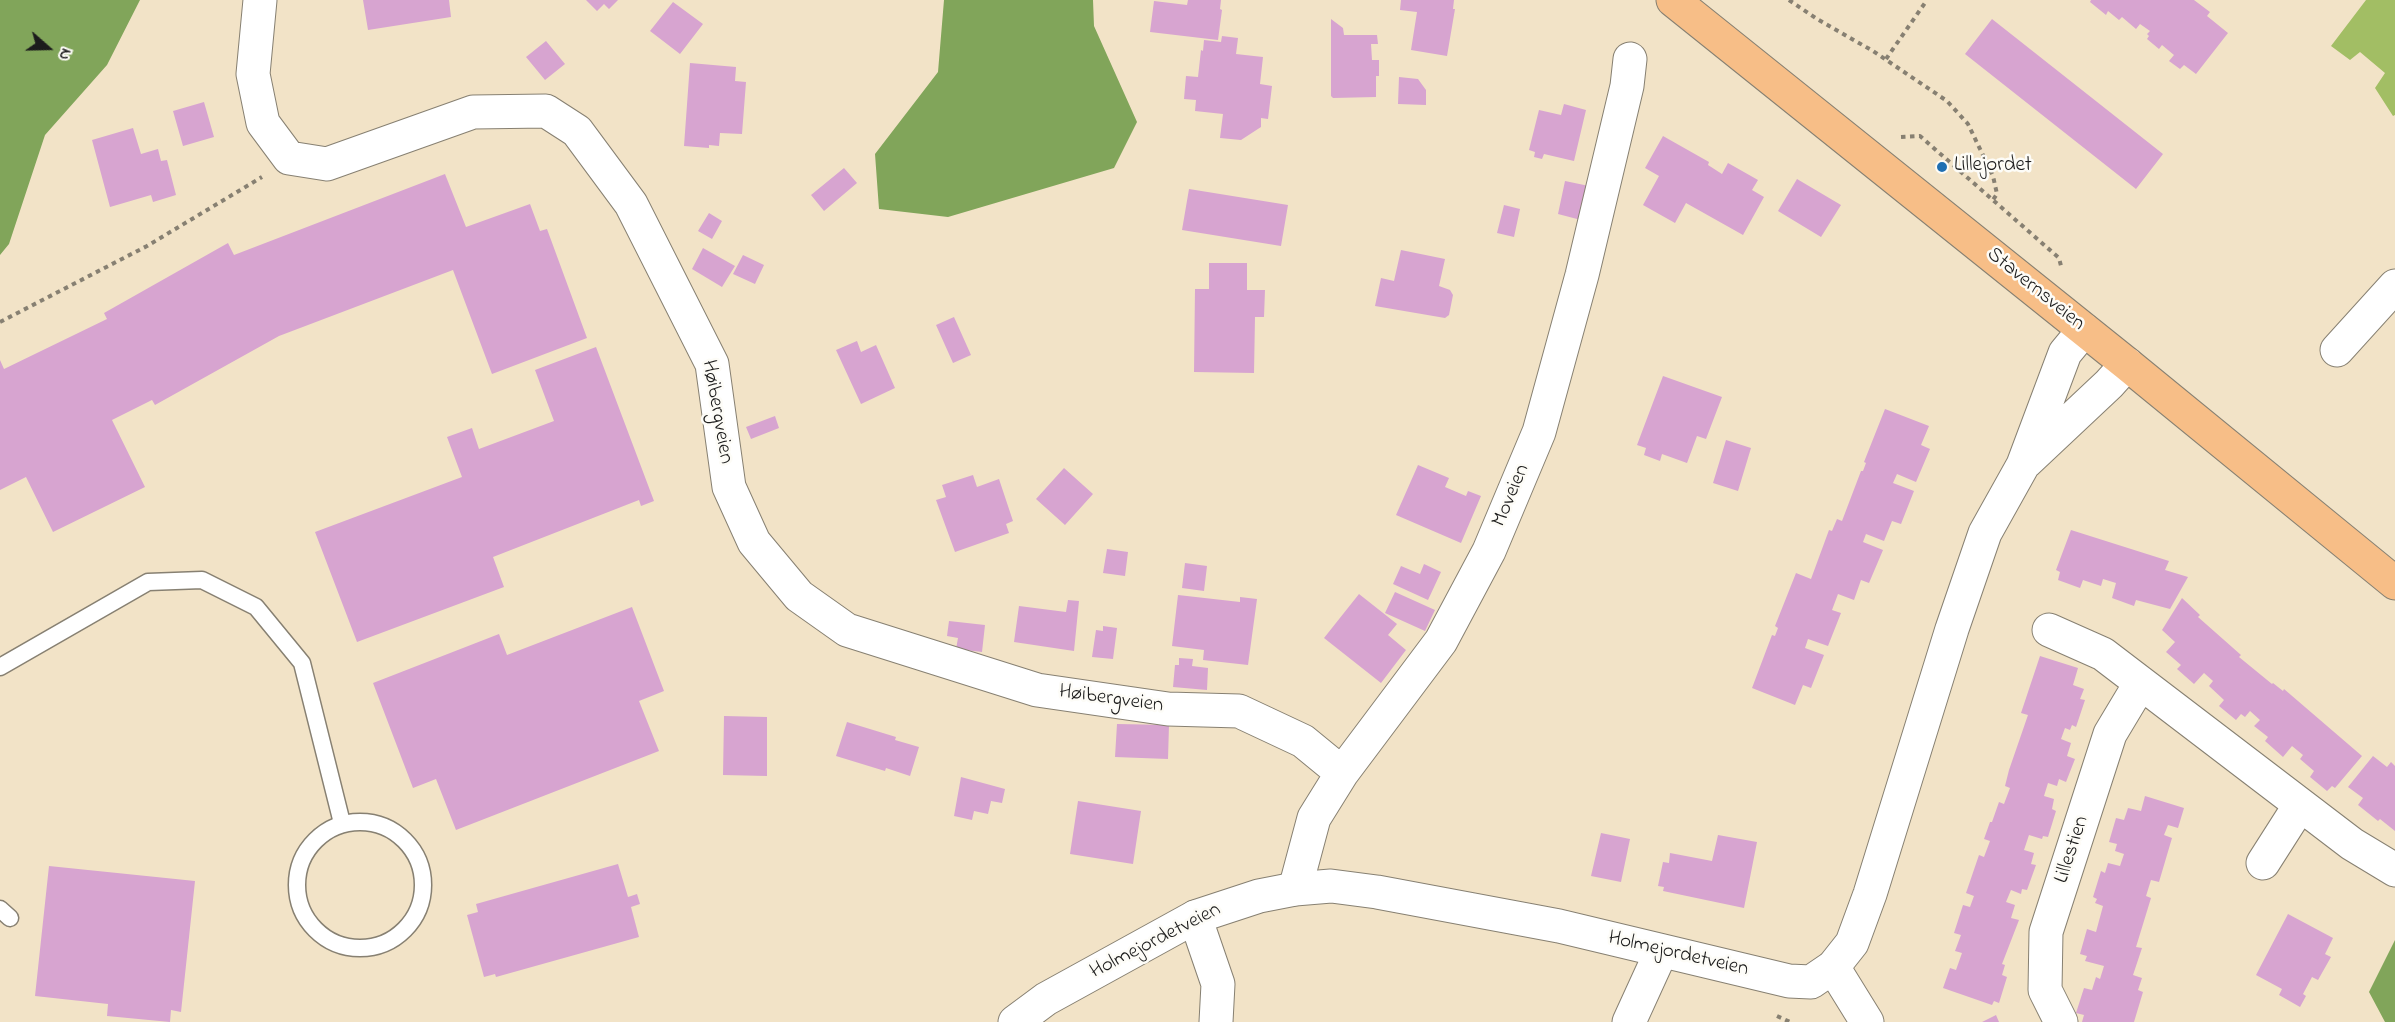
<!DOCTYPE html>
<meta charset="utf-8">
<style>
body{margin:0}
#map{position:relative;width:2395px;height:1022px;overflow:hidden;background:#f2e3c7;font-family:"Indie Flower",sans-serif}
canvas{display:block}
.north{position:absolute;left:18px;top:18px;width:60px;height:60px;-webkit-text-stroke:4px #fdfcf7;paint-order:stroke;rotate:110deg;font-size:16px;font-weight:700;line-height:24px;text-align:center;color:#1c1c1c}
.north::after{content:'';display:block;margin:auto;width:21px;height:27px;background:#1c1c1c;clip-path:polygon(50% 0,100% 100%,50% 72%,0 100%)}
</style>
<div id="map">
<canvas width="2395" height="1022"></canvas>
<div class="north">N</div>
</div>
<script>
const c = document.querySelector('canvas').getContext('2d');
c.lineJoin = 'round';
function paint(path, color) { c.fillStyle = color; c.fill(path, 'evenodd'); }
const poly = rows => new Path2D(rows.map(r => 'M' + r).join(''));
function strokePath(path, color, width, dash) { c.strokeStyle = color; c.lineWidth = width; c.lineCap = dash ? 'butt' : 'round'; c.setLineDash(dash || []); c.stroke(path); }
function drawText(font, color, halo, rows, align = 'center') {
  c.font = font + ' "Indie Flower",sans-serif'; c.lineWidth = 5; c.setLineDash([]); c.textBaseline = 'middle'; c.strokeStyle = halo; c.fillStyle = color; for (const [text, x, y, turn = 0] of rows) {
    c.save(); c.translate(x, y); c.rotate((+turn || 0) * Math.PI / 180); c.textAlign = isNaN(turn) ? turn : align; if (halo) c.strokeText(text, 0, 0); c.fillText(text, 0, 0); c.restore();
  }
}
paint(poly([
 [2366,0,2395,0,2395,115,2393,116,2375,88,2385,73,2360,52,2350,60,2331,46]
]), '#a2be64');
paint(poly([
 [0,0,140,0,107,65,45,135,9,244,0,255],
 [944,0,1093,0,1094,26,1137,122,1114,168,948,217,879,209,875,154,938,72],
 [2395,940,2395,1022,2385,1022,2369,992]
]), '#81a55a');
paint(poly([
 [363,0,449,0,451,17,368,30],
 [586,0,618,0,609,9,604,4,597,11],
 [1188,0,1221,0,1220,9,1222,10,1218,40,1150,32,1154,1,1187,5],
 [1401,0,1454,0,1453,9,1455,9,1447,56,1411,50,1417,12,1400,10],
 [2091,0,2194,0,2210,12,2207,16,2228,33,2196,74,2184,65,2180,69,2169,61,2174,55,2162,45,2159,49,2147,39,2149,36,2147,34,2150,31,2140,24,2136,29,2122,17,2119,20,2108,11,2106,15,2090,2],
 [673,2,703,24,680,54,650,31],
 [1331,19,1343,28,1344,35,1377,35,1378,44,1371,44,1372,60,1379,60,1379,76,1376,76,1376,97,1333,98,1331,96],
 [1992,19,2163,154,2136,189,1965,54],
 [1222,36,1238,38,1236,54,1263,57,1260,84,1272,86,1268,119,1261,118,1261,127,1241,140,1220,138,1223,114,1195,111,1196,100,1184,99,1186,76,1198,77,1201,50,1203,51,1204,40,1221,42],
 [546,41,565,64,545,80,526,57],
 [690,63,736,67,735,81,746,82,742,134,720,133,719,146,709,145,709,148,684,146],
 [1399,77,1418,79,1426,90,1426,105,1398,104],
 [204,102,214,137,183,146,173,111],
 [1564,104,1586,110,1574,161,1544,154,1542,159,1534,157,1535,152,1529,150,1539,110,1561,115],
 [133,128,141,154,158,149,161,161,167,160,176,195,153,202,151,195,110,207,92,140],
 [1663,136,1709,162,1708,165,1722,174,1728,163,1758,180,1752,190,1764,197,1743,235,1686,203,1675,223,1643,205,1659,176,1645,168],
 [844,168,857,183,824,211,811,195],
 [445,174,466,227,530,204,540,231,547,229,587,338,492,374,453,270,279,336,155,405,152,400,112,420,145,487,53,532,26,477,0,490,0,360,4,369,107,319,104,313,228,243,234,255],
 [1797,179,1841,205,1821,237,1778,211],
 [1565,181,1589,186,1581,220,1558,214],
 [1189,189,1288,205,1281,246,1182,230],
 [1504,205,1520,209,1514,237,1497,233],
 [709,213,722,221,712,239,698,231],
 [703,248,735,266,722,287,692,269],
 [1401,250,1445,259,1439,286,1450,290,1453,295,1449,315,1445,318,1375,306,1381,278,1394,281],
 [743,255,764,265,755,284,733,274],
 [1209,263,1247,263,1247,290,1265,290,1264,317,1255,317,1254,373,1194,372,1195,289,1209,289],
 [954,317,971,355,953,363,936,325],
 [857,341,861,352,876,345,895,388,861,404,836,350],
 [596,347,654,501,641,506,639,500,493,557,504,587,357,642,315,532,462,477,447,437,472,428,479,449,554,421,535,370],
 [1663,376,1722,397,1706,439,1697,436,1687,463,1662,454,1660,461,1644,455,1646,448,1637,445],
 [1885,409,1929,426,1921,445,1930,449,1916,482,1897,474,1893,483,1914,491,1901,524,1892,521,1884,541,1866,534,1863,542,1883,550,1869,583,1861,580,1854,600,1838,594,1832,610,1841,613,1828,646,1808,639,1805,648,1824,655,1811,688,1803,685,1795,705,1752,688,1772,635,1775,636,1778,628,1775,626,1796,573,1811,579,1829,530,1832,531,1837,519,1842,521,1861,471,1863,471,1866,463,1864,462],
 [775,416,779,428,751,439,746,427],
 [1726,440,1751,448,1738,491,1713,483],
 [1418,465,1449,478,1445,487,1466,496,1468,491,1481,496,1461,543,1396,515],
 [1064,468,1093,494,1065,525,1036,499],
 [973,475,977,487,999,479,1013,521,1006,524,1009,533,955,552,936,500,946,497,942,485],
 [2071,530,2169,561,2165,570,2188,577,2170,609,2136,600,2134,606,2112,598,2116,583,2103,579,2101,586,2083,580,2080,588,2058,580,2060,572,2056,570],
 [1107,549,1128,552,1125,576,1103,573],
 [1185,563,1207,566,1204,591,1182,588],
 [1424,564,1441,572,1428,600,1393,584,1401,566,1420,574],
 [1395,592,1435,610,1425,631,1385,613],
 [1359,594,1397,624,1388,635,1406,650,1381,683,1324,638],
 [1178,595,1240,602,1240,597,1257,599,1248,665,1203,660,1204,650,1172,646],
 [2182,598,2200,615,2198,617,2241,655,2239,657,2272,684,2273,683,2283,691,2284,689,2362,756,2335,788,2332,786,2327,791,2310,777,2314,771,2300,759,2303,755,2292,746,2283,757,2265,741,2268,737,2254,726,2260,720,2250,711,2245,717,2241,714,2236,720,2219,706,2224,700,2209,686,2213,681,2204,673,2194,684,2177,669,2181,665,2166,652,2175,642,2162,630],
 [1068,600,1079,601,1074,651,1014,642,1019,606,1066,612],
 [632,607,664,691,639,701,659,751,456,830,436,779,413,788,373,683,499,634,507,655],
 [949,621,985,625,982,652,956,649,958,638,947,636],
 [1103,626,1117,628,1113,659,1092,657,1096,630,1103,631],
 [2040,656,2078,668,2073,685,2084,689,2080,699,2085,700,2076,727,2072,725,2070,730,2065,728,2061,739,2071,743,2067,756,2075,759,2066,782,2059,779,2057,786,2048,783,2044,796,2054,799,2052,809,2056,811,2048,837,2043,836,2042,839,2029,835,2024,850,2034,853,2031,864,2036,865,2027,890,2022,889,2021,894,2011,890,2006,902,2015,905,2011,918,2019,920,2002,964,2005,965,2002,975,2007,977,1999,1003,1994,1001,1992,1005,1943,988,1950,968,1956,970,1962,953,1955,951,1961,935,1954,933,1963,905,1970,907,1974,896,1966,893,1979,855,1984,857,1990,841,1984,839,1990,822,1992,822,1999,802,2004,804,2010,788,2005,786,2009,770,2028,715,2021,713],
 [1179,658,1193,659,1192,666,1208,668,1207,690,1173,687,1175,665,1179,665],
 [724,716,767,717,767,776,723,775],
 [847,722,896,737,895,740,919,747,910,776,886,768,885,771,836,756],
 [1117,724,1169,725,1168,759,1115,757],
 [2373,756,2387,767,2391,762,2395,766,2395,831,2380,819,2378,821,2358,805,2363,798,2348,787],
 [961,777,1005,789,1002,803,991,801,988,814,974,811,972,820,954,816],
 [2145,796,2184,808,2178,828,2168,825,2164,835,2172,838,2159,882,2151,880,2146,896,2151,898,2136,947,2142,948,2133,975,2142,978,2138,990,2143,992,2134,1022,2082,1022,2084,1015,2076,1013,2084,988,2092,990,2096,977,2100,979,2104,966,2085,961,2087,956,2080,954,2087,929,2096,932,2103,906,2095,903,2097,899,2093,897,2101,871,2105,873,2108,863,2120,866,2124,854,2115,851,2117,844,2109,842,2116,818,2124,820,2128,808,2141,811],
 [1078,801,1141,811,1133,864,1070,854],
 [1601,833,1630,839,1621,882,1591,876],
 [1718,835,1757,842,1744,908,1663,891,1664,887,1658,886,1663,862,1669,863,1670,853,1712,861],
 [618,864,628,897,637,894,640,904,631,907,639,937,496,977,495,974,484,977,467,915,478,912,476,904],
 [49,866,195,881,181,1012,171,1010,170,1022,107,1016,108,1004,35,996],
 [2288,914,2333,938,2325,954,2331,957,2318,980,2312,977,2303,994,2306,996,2300,1007,2279,995,2282,989,2256,975],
 [1996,1015,1999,1022,1982,1022]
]), '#d7a4d0');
const service = poly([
 [0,667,148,582,202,580,256,607,302,663,342,823],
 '297 885a63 63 0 1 1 126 0a63 63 0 1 1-126 0Z',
 [0,909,10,918]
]);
const minor = poly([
 [260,0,253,74,263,123,289,158,327,164,473,112,546,111,577,131,631,204,712,364,729,487,754,542,799,596,847,630,1037,690,1168,709,1239,711,1303,741,1342,773],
 [2337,350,2395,286],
 [2049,630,2103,654,2352,844,2395,870],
 [2263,863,2300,805],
 [1295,889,1314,818,1342,773,1441,641,1489,551,1539,432,1582,275,1627,86,1630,59],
 [1195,917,1218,984,1216,1022],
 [1833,967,1867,1022],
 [1629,1022,1661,952],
 [2061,1022,2045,990,2046,932,2110,734,2140,684]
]);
const tertiary = poly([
 [2026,462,2109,384,2127,364],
 [1015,1022,1046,999,1195,917,1259,896,1295,889,1331,886,1377,892,1559,926,1789,981,1811,982,1833,967,1852,943,1870,894,1952,629,1985,533,2023,465,2065,353,2084,330]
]);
const primary = poly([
 [1673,0,2127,364,2395,583]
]);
strokePath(service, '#878072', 19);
strokePath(minor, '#878072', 35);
strokePath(tertiary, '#878072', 35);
strokePath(primary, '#878072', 35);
strokePath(poly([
 [1789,0,1817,19,1873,51,1947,101,1968,124,1993,176,1997,194,1993,200],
 [1886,59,1927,0],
 [1901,137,1920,136,2059,258,2061,266],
 [0,322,147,246,262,177],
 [1777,1016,1790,1022]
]), '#878072', 4, [4.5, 4.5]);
strokePath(service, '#fff', 16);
strokePath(minor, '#fff', 33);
strokePath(tertiary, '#fff', 33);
strokePath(primary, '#f7be87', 33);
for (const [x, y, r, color] of [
 [1942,167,6,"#1f6fb2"]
]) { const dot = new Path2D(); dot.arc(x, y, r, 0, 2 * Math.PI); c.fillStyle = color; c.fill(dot); strokePath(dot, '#fdfcf7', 2); }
drawText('21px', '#1c1c1c', '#fdfcf7', [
 ["Lillejordet",1954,167]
], 'left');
drawText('21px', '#1c1c1c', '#fdfcf7', [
 ["Stavernsveien",2035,290,39],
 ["Høibergveien",716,412,80],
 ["Moveien",1512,496,-67],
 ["Høibergveien",1111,700,8],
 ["Lillestien",2073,850,-72],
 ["Holmejordetveien",1156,942,-27],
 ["Holmejordetveien",1678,955,13]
]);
</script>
